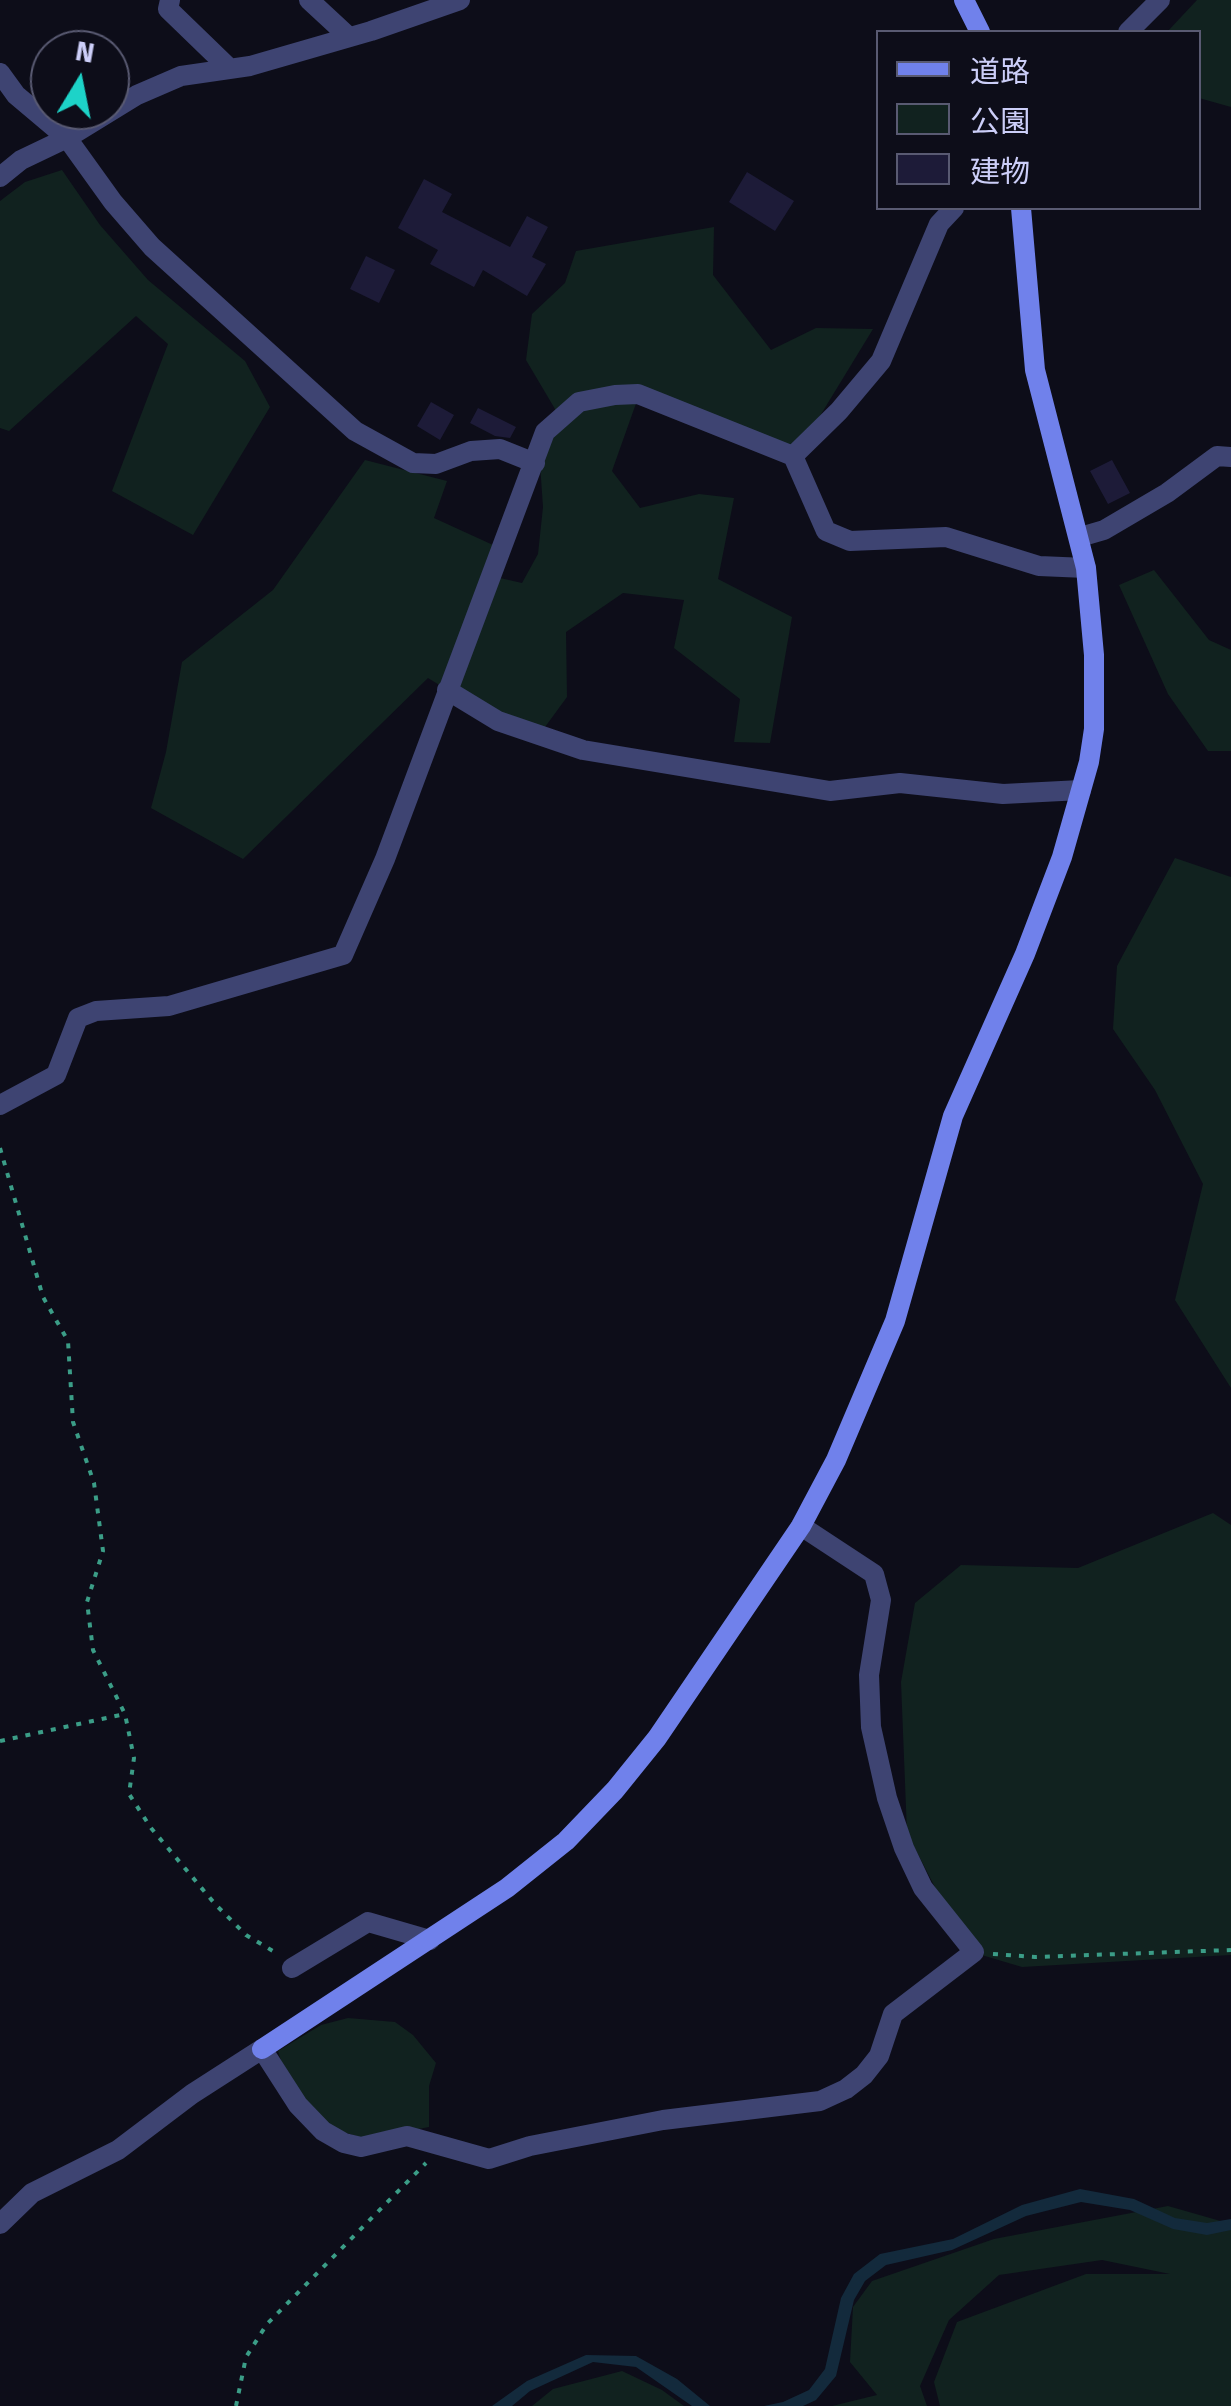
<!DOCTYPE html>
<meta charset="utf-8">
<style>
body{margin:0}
#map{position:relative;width:1231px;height:2406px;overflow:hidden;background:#0d0d19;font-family:"Fira Sans","Noto Sans JP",sans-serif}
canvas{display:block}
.legend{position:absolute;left:876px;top:30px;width:325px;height:180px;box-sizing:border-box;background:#0d0d19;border:2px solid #595a72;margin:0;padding:12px 18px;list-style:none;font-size:30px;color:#cccef8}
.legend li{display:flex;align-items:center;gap:20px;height:50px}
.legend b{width:50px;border:2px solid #595a72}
.north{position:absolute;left:30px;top:30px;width:100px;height:100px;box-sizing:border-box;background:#0d0d19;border:2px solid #595a72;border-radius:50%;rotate:10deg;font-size:28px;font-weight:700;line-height:40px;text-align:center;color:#cccef8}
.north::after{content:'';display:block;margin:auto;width:35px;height:45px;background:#1dd3c8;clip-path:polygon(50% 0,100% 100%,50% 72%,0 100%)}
</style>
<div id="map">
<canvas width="1231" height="2406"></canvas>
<ul class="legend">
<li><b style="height:12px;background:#7081eb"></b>道路</li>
<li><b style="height:28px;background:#11221f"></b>公園</li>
<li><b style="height:28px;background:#1d1b38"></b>建物</li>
</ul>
<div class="north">N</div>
</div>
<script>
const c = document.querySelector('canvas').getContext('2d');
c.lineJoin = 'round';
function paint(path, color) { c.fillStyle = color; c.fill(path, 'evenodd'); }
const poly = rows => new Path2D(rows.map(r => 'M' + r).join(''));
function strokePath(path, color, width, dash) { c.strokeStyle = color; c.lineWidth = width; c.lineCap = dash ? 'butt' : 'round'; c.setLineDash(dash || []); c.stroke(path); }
paint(poly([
 [1197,0,1231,0,1231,107,1199,98,1198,32,1167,32],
 [62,170,100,225,148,280,245,361,270,407,193,535,112,491,168,344,136,316,9,431,0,428,0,201,25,182],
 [714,227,713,275,771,350,816,328,873,329,798,452,639,395,612,471,640,508,699,494,734,498,718,579,792,617,770,743,734,742,740,699,674,648,684,600,623,593,566,632,567,697,537,738,498,721,428,678,243,859,151,808,166,752,182,662,273,590,365,460,447,481,434,518,504,550,500,578,522,583,538,554,543,507,540,464,555,409,526,360,532,314,565,283,576,251],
 [1154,570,1209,640,1231,650,1231,751,1208,751,1168,694,1119,585],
 [1175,858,1231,877,1231,1388,1175,1300,1203,1184,1155,1090,1113,1029,1117,966],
 [1213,1513,1231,1525,1231,1955,1022,1967,968,1951,907,1833,901,1682,915,1603,961,1565,1078,1568],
 [348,2018,395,2022,413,2035,436,2063,429,2086,429,2127,366,2139,327,2127,311,2112,283,2067,278,2051,321,2025],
 [1168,2206,1231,2224,1231,2406,940,2406,934,2382,957,2322,1086,2274,1170,2274,1102,2260,999,2275,949,2320,920,2386,927,2406,832,2406,877,2395,850,2362,853,2307,872,2281,994,2239],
 [622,2371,662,2390,684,2406,532,2406,553,2389]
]), '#11221f');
paint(poly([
 [1080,2189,1134,2199,1175,2218,1207,2223,1231,2219,1231,2230,1207,2235,1173,2229,1130,2210,1081,2202,1026,2216,952,2250,886,2265,865,2281,854,2300,836,2376,816,2400,803,2406,764,2406,783,2402,809,2390,825,2369,841,2298,854,2274,880,2254,953,2239,1022,2205],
 [586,2355,636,2356,677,2379,710,2406,692,2406,636,2367,593,2362,530,2391,512,2406,492,2406,527,2381]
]), '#132a3c');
paint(poly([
 [747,172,794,201,775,231,729,202],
 [424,179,452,194,442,212,510,247,527,216,548,227,532,257,546,264,527,296,483,270,474,287,430,264,438,250,398,228],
 [366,256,395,270,379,303,350,289],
 [431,402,454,415,440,440,417,426],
 [478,408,516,427,510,438,495,436,470,423],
 [1112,460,1130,493,1108,504,1090,471]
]), '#1d1b38');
strokePath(poly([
 [0,1148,43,1297,68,1341,73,1422,94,1483,103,1551,87,1602,93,1650,125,1714,134,1758,129,1794,151,1828,215,1904,246,1935,278,1954],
 [0,1741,125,1714],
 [993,1954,1035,1957,1231,1950],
 [236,2406,246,2357,267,2324,426,2163]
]), '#3b9d87', 4, [5, 8]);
strokePath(poly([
 [170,0,168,9,230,69],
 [309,0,349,37],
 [1128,32,1160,0],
 [0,73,16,95,67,138,113,202,152,247,355,431,413,463,436,464,471,451,500,449,535,463],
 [0,177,21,160,67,138,137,95,181,76,250,66,371,31,460,0],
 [793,456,839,411,881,361,939,224,954,208],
 [1080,537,1104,530,1167,493,1217,456,1231,457],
 [447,690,498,721,583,750,830,791,900,783,1003,794,1081,790],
 [0,1105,56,1075,78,1018,96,1011,169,1006,343,955,385,859,545,432,579,402,615,395,638,394,793,456,826,531,850,541,946,537,1039,566,1086,568],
 [292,1968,368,1922,430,1940],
 [0,2224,32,2193,118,2150,192,2094,262,2049,298,2105,323,2131,344,2143,361,2147,407,2136,489,2159,530,2146,663,2120,820,2101,846,2089,864,2075,879,2056,893,2014,974,1952,923,1888,904,1848,887,1798,871,1727,869,1675,881,1600,874,1574,801,1526]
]), '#3e4472', 20);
strokePath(poly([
 [964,0,980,32],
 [262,2049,507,1888,566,1841,615,1790,657,1738,801,1526,836,1460,895,1321,953,1116,1025,954,1062,857,1089,762,1094,729,1094,655,1086,568,1035,370,1021,208]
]), '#7081eb', 20);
</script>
